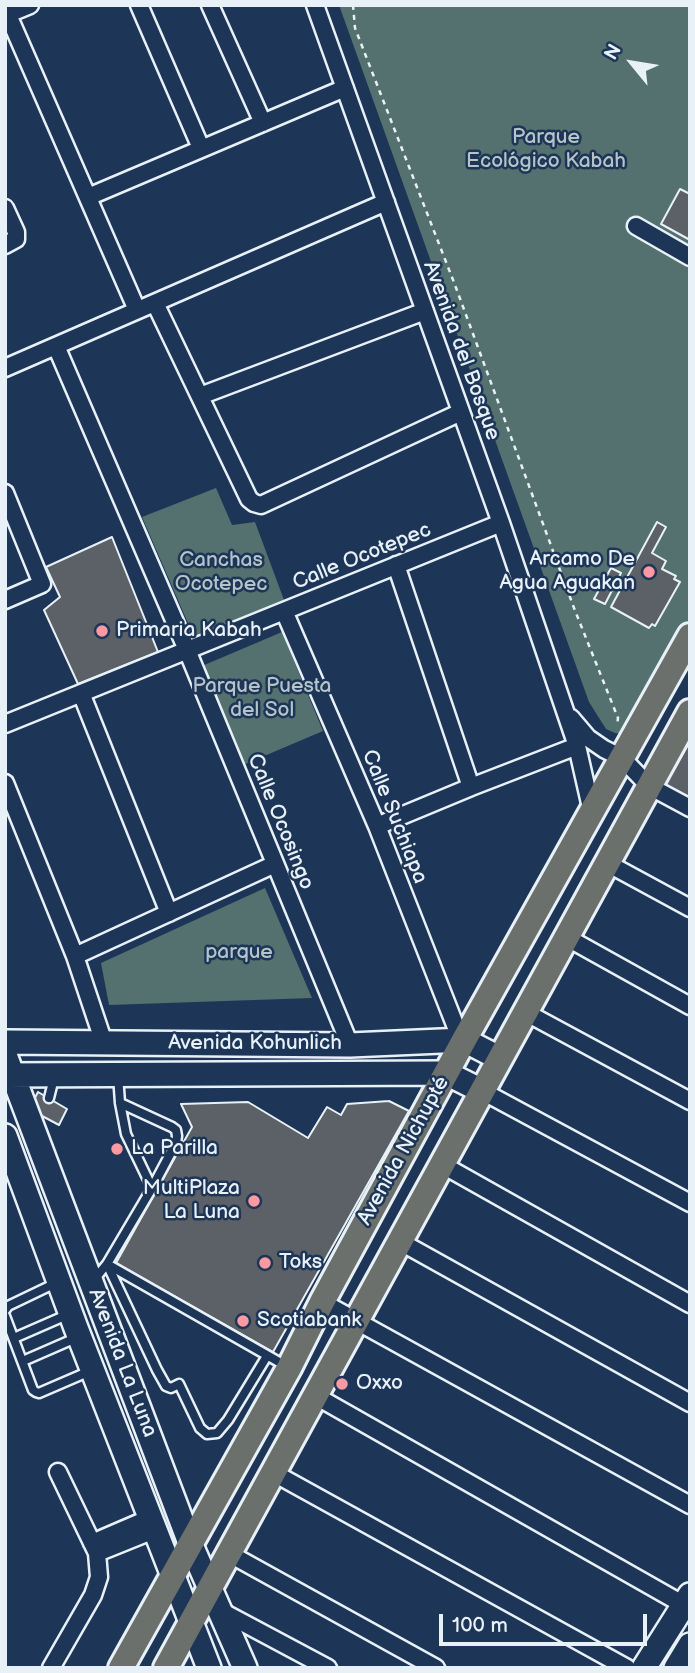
<!DOCTYPE html>
<meta charset="utf-8">
<style>
body{margin:0}
#map{position:relative;width:695px;height:1673px;overflow:hidden;background:#1d3557;font-family:"Balsamiq Sans",sans-serif}
canvas{display:block}
.frame{position:absolute;inset:0;border:7px solid #e8f1f8;pointer-events:none}
.north{position:absolute;left:597px;top:28px;width:70px;height:70px;-webkit-text-stroke:5px #1d3557;paint-order:stroke;rotate:300deg;font-size:19px;font-weight:700;line-height:28px;text-align:center;color:#e8f1f8}
.north::after{content:'';display:block;margin:auto;width:24px;height:32px;background:#e8f1f8;clip-path:polygon(50% 0,100% 100%,50% 72%,0 100%)}
.scale{position:absolute;left:439px;top:1614px;width:208px;height:32px;box-sizing:border-box;border:4px solid #e8f1f8;border-top:0;padding-left:9px;font-size:21px;line-height:24px;white-space:nowrap;color:#e8f1f8;-webkit-text-stroke:5px #1d3557;paint-order:stroke}
</style>
<div id="map">
<canvas width="695" height="1673"></canvas>
<div class="frame"></div>
<div class="north">N</div>
<div class="scale">100 m</div>
</div>
<script>
const c = document.querySelector('canvas').getContext('2d');
c.lineJoin = 'round';
function paint(path, color) { c.fillStyle = color; c.fill(path, 'evenodd'); }
const poly = rows => new Path2D(rows.map(r => 'M' + r).join(''));
function strokePath(path, color, width, dash) { c.strokeStyle = color; c.lineWidth = width; c.lineCap = dash ? 'butt' : 'round'; c.setLineDash(dash || []); c.stroke(path); }
function drawText(font, color, halo, rows, align = 'center') {
  c.font = font + ' "Balsamiq Sans",sans-serif'; c.lineWidth = 5; c.setLineDash([]); c.textBaseline = 'middle'; c.strokeStyle = halo; c.fillStyle = color; for (const [text, x, y, turn = 0] of rows) {
    c.save(); c.translate(x, y); c.rotate((+turn || 0) * Math.PI / 180); c.textAlign = isNaN(turn) ? turn : align; if (halo) c.strokeText(text, 0, 0); c.fillText(text, 0, 0); c.restore();
  }
}
paint(poly([
 [339,5,690,5,690,621,647,702,622,734,615,733,606,729,589,702],
 [216,488,232,525,255,522,284,600,194,637,142,517],
 [282,632,323,731,243,765,202,666],
 [265,888,312,998,109,1005,101,963]
]), '#54716f');
const building = poly([
 [680,189,690,194,690,240,661,224,680,189],
 [657,522,666,527,652,553,666,561,662,569,676,576,674,579,680,582,655,626,652,624,649,628,611,607,657,522],
 [112,537,158,652,78,684,44,610,60,597,46,567,112,537],
 [611,568,621,573,605,604,594,599,611,568],
 [690,741,690,799,665,785,690,741],
 [38,1092,67,1109,59,1125,29,1109,38,1092],
 [389,1101,409,1111,273,1352,116,1263,192,1127,181,1104,248,1102,308,1138,327,1107,341,1115,347,1104,389,1101]
]);
paint(building, '#5c6067');
strokePath(building, '#e8f1f8', 2);
const lane = poly([
 [118,1075,120,1103,126,1134,152,1188],
 [49,1098,54,1078],
 [120,1103,172,1127,176,1130,177,1136,176,1143,152,1188,107,1264,157,1370,166,1386,171,1388,179,1384,200,1428,207,1434,217,1433,228,1420,267,1356],
 [93,1281,107,1264,286,1366],
 [5,1310,8,1306,58,1282],
 [5,1316,33,1390,36,1392,39,1393,90,1371],
 [14,1338,69,1314],
 [23,1361,78,1337]
]);
const street = poly([
 [139,5,201,148],
 [210,5,263,123],
 [315,5,501,523,577,746,592,812],
 [5,8,137,310],
 [8,14,30,5],
 [88,197,345,88],
 [5,208,16,232,16,239,5,245],
 [636,226,690,257],
 [155,303,249,499,254,503,261,505,461,412],
 [56,346,187,650,350,1045],
 [5,368,386,202],
 [200,396,425,311],
 [5,493,42,584,5,600],
 [396,565,471,787],
 [284,611,377,826,461,1040],
 [81,693,169,913],
 [571,718,588,738,604,749,622,758,649,786,690,808],
 [5,724,501,523],
 [5,783,75,956,104,1043],
 [377,826,471,787,577,746],
 [607,863,690,908],
 [566,937,690,1006],
 [75,956,275,864],
 [525,1012,690,1101],
 [482,1091,690,1203],
 [441,1164,690,1304],
 [399,1241,690,1403],
 [322,1302,690,1505],
 [314,1395,684,1605],
 [272,1472,627,1668],
 [92,1543,150,1518],
 [97,1553,154,1530],
 [228,1553,436,1668],
 [221,1611,328,1668],
 [51,1668,93,1595,99,1577,97,1553,58,1472]
]);
const secondary = poly([
 [5,1042,350,1045,464,1040,499,1058],
 [5,1055,190,1543,245,1668],
 [5,1075,446,1073,482,1091],
 [5,1136,76,1328,209,1668],
 [644,1668,690,1595],
 [676,1668,690,1645]
]);
const primary = poly([
 [121,1668,289,1368,322,1302,464,1040,690,636],
 [166,1668,690,712]
]);
strokePath(lane, '#e8f1f8', 13);
strokePath(street, '#e8f1f8', 21);
strokePath(secondary, '#e8f1f8', 28);
strokePath(primary, '#e8f1f8', 30);
strokePath(poly([
 [353,5,355,28,455,285,574,608,618,718,617,726]
]), '#e8f1f8', 2.5, [5, 5]);
strokePath(lane, '#1d3557', 8);
strokePath(street, '#1d3557', 16);
strokePath(secondary, '#1d3557', 23);
strokePath(primary, '#6b706d', 24);
for (const [x, y, r, color] of [
 [649,572,7,"#ff9aa2"],
 [102,631,7,"#ff9aa2"],
 [117,1149,7,"#ff9aa2"],
 [254,1201,7,"#ff9aa2"],
 [265,1263,7,"#ff9aa2"],
 [243,1321,7,"#ff9aa2"],
 [342,1384,7,"#ff9aa2"]
]) { const dot = new Path2D(); dot.arc(x, y, r, 0, 2 * Math.PI); c.fillStyle = color; c.fill(dot); strokePath(dot, '#1d3557', 2.5); }
drawText('21px', '#b4c4c8', '#1d3557', [
 ["Parque",546,138],
 ["Ecológico Kabah",546,162],
 ["Canchas",221,561],
 ["Ocotepec",221,585],
 ["Parque Puesta",262,687],
 ["del Sol",262,711],
 ["parque",239,953]
]);
drawText('21px', '#e8f1f8', '#1d3557', [
 ["Avenida del Bosque",461,351,70],
 ["Calle Ocotepec",362,557,-22],
 ["Calle Suchiapa",394,817,68],
 ["Calle Ocosingo",280,822,68],
 ["Avenida Kohunlich",255,1044],
 ["Avenida Nichupté",404,1151,-61],
 ["Avenida La Luna",122,1363,69]
]);
drawText('21px', '#e8f1f8', '#1d3557', [
 ["Arcamo De",635,560,"right"],
 ["Agua Aguakan",635,584,"right"],
 ["Primaria Kabah",116,631],
 ["La Parilla",131,1149],
 ["MultiPlaza",240,1189,"right"],
 ["La Luna",240,1213,"right"],
 ["Toks",279,1263],
 ["Scotiabank",257,1321],
 ["Oxxo",356,1384]
], 'left');
</script>
